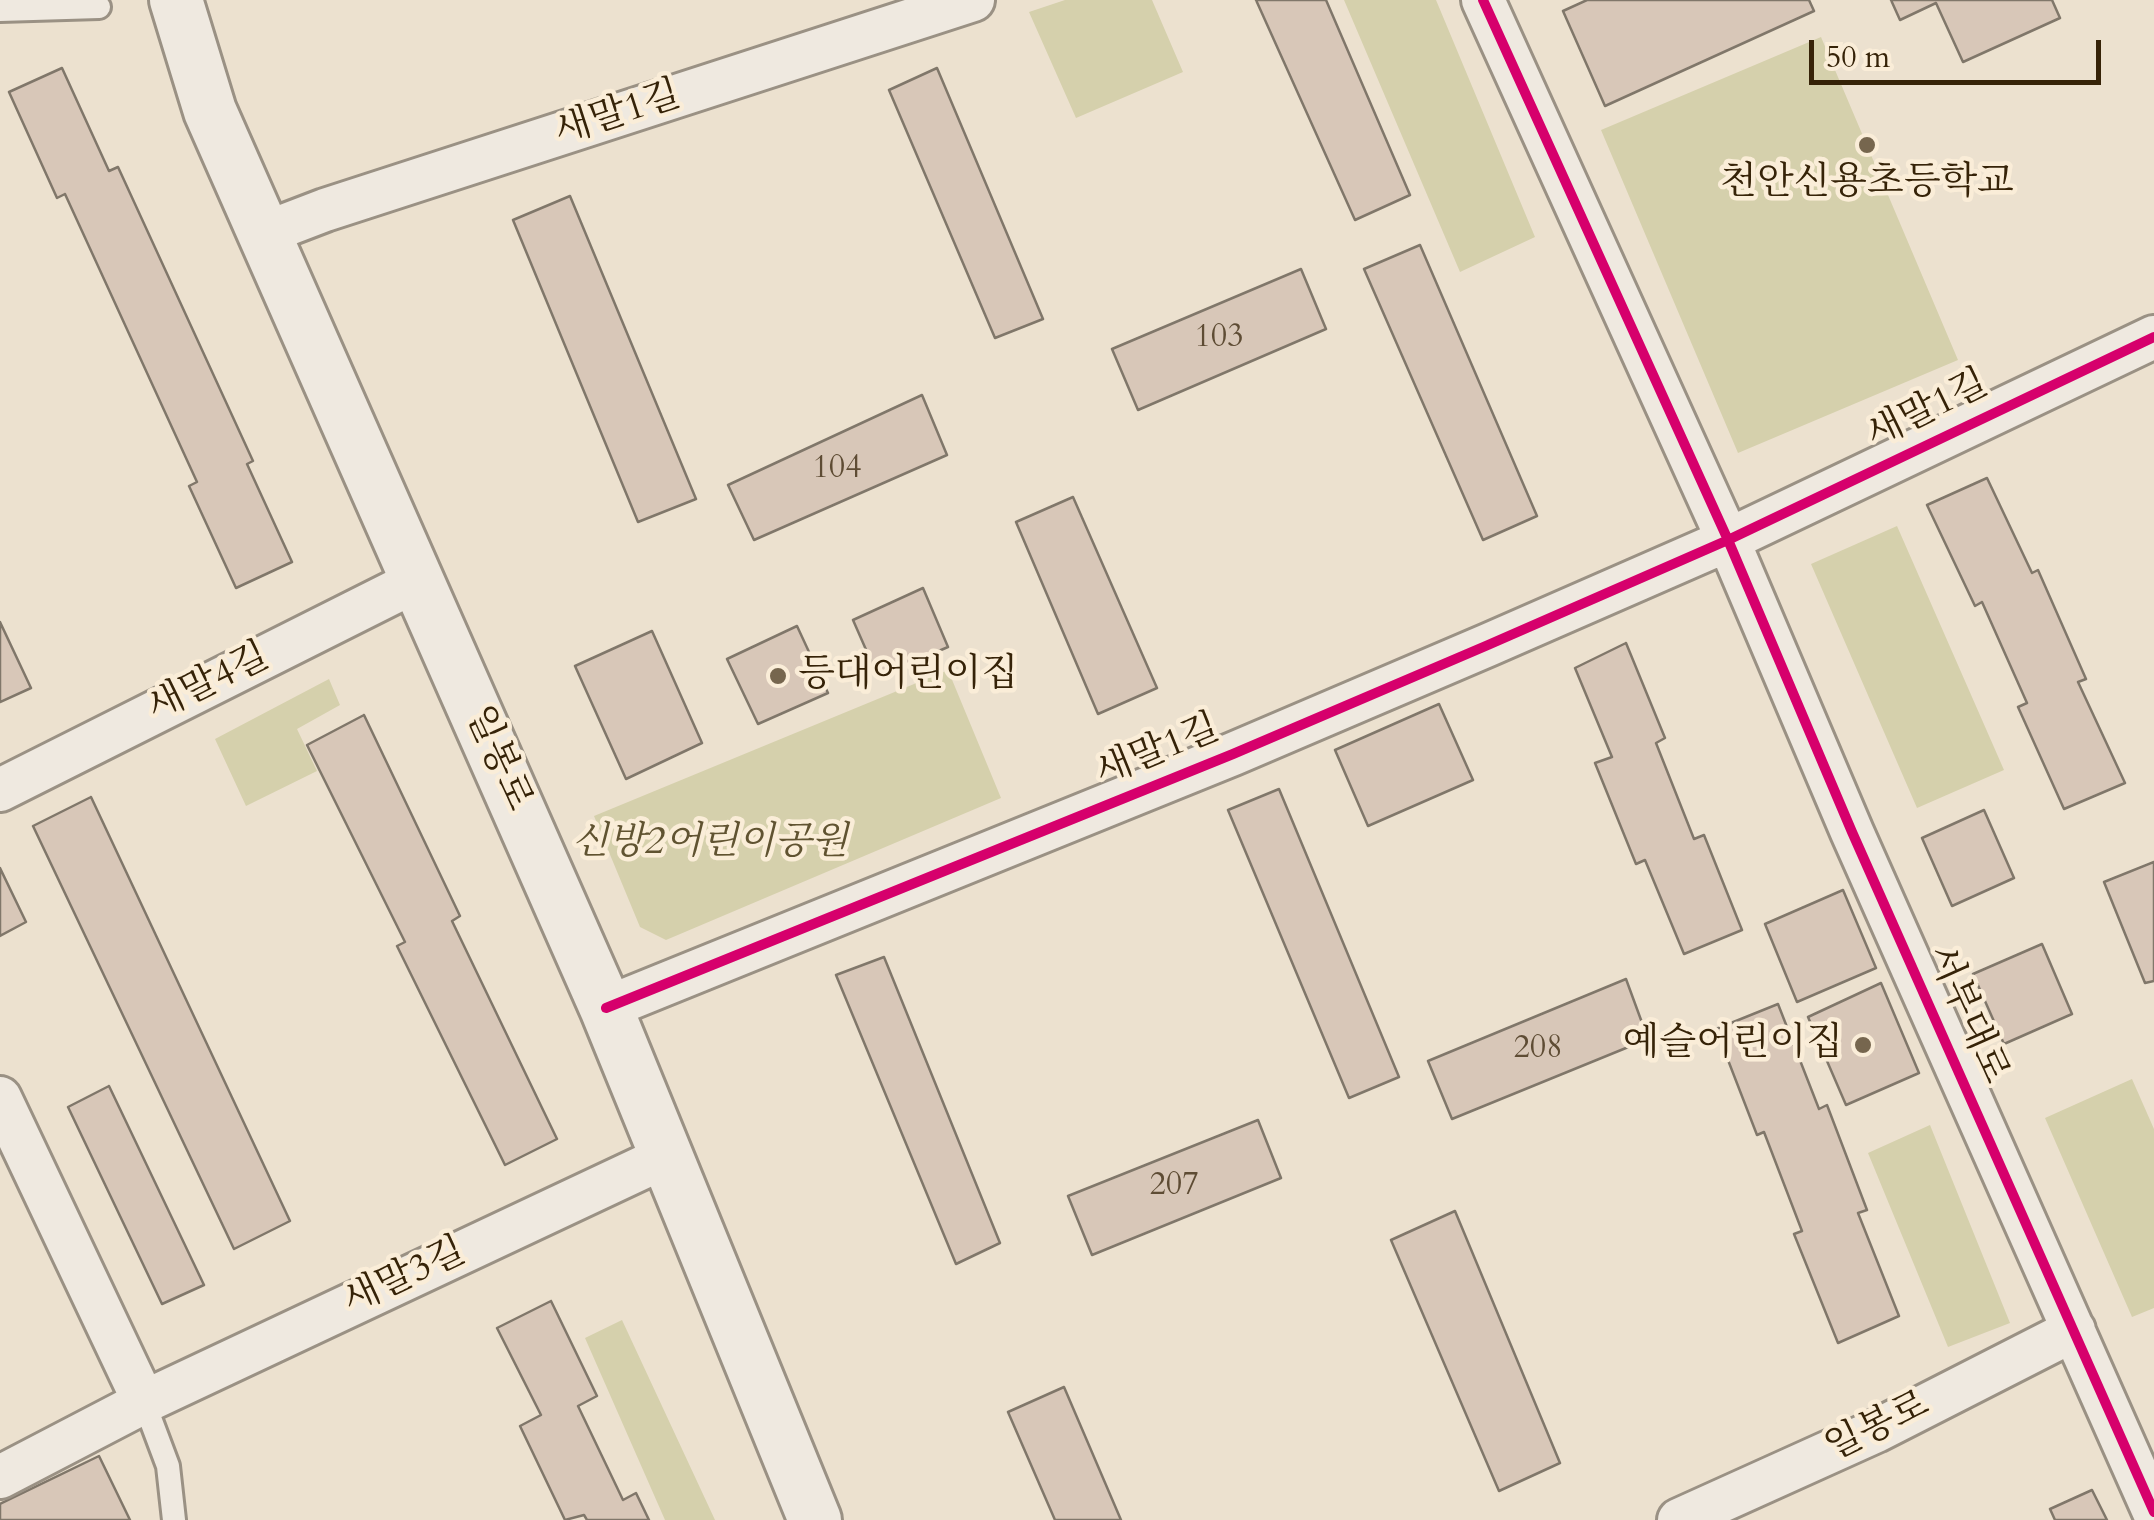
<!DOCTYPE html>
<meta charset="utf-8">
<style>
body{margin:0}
#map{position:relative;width:2154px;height:1520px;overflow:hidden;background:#ece1cf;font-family:Cardo,serif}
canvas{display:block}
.scale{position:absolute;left:1809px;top:40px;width:292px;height:45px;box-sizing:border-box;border:5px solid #362308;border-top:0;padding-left:12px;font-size:30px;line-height:35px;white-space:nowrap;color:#362308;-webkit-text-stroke:8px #faedd8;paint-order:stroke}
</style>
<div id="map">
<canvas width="2154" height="1520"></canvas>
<div class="scale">50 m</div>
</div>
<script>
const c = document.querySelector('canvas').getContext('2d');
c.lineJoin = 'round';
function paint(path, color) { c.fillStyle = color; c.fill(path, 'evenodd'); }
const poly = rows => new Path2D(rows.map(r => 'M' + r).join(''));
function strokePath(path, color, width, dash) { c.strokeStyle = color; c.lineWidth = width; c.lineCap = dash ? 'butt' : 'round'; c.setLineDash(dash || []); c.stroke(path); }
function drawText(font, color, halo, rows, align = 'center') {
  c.font = font + ' Cardo,"Noto Serif KR",serif'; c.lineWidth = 9; c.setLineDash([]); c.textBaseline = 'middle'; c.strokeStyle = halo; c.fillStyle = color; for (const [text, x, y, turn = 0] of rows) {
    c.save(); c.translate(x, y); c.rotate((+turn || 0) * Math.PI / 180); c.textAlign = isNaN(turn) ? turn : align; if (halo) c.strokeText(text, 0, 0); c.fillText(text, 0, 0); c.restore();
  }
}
paint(poly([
 [1065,0,1152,0,1183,72,1076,118,1029,12],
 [1344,0,1436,0,1535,237,1460,272],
 [1821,37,1958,360,1738,453,1601,130],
 [1897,526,2004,770,1917,808,1811,564],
 [948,670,1001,798,666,940,640,927,594,816],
 [329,679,340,705,297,729,317,771,246,806,215,739],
 [2132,1079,2154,1129,2154,1308,2132,1317,2045,1118],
 [1930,1125,2010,1323,1948,1347,1868,1153],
 [622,1320,715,1520,665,1520,585,1338]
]), '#d5d0ac');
const building = poly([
 [1256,0,1326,0,1410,195,1355,220,1256,0],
 [1587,0,1809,0,1814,11,1605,106,1563,11,1587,0],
 [1891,0,2052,0,2060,18,1963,62,1936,3,1900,20,1891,0],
 [62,68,109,171,118,167,253,461,247,464,292,562,236,588,189,486,197,482,65,194,57,198,9,92,62,68],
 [937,68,1043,319,995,338,889,90,937,68],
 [570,196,696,499,638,522,513,220,570,196],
 [1420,245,1537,516,1483,540,1364,269,1420,245],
 [1301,269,1326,329,1138,410,1112,349,1301,269],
 [922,395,947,455,754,540,728,485,922,395],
 [1987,478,2032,573,2038,570,2086,679,2078,682,2125,783,2064,809,2018,707,2027,703,1982,602,1975,606,1927,505,1987,478],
 [1073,497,1157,688,1098,714,1016,522,1073,497],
 [923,588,948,647,878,677,853,620,923,588],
 [0,622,31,688,0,702,0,622],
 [797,626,828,693,758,724,727,659,797,626],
 [652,631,702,743,626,779,575,666,652,631],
 [1626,643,1665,738,1656,743,1694,839,1704,835,1742,930,1684,954,1645,860,1636,864,1595,763,1612,757,1575,668,1626,643],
 [1439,704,1473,780,1368,826,1335,750,1439,704],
 [364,715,460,916,452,921,557,1139,505,1165,397,946,405,942,307,745,364,715],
 [1279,789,1399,1077,1349,1098,1228,810,1279,789],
 [91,797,290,1221,234,1249,33,826,91,797],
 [1984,810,2014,878,1952,906,1922,838,1984,810],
 [2154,862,2154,981,2145,983,2104,882,2154,862],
 [0,868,26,922,0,936,0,868],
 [1843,890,1876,968,1797,1002,1765,924,1843,890],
 [2042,944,2072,1014,2004,1044,1973,974,2042,944],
 [884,957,1000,1243,956,1264,836,975,884,957],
 [1626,979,1648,1039,1452,1119,1428,1061,1626,979],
 [1881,983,1919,1073,1846,1105,1808,1017,1881,983],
 [1778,1004,1819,1109,1827,1105,1867,1210,1858,1213,1899,1316,1838,1343,1794,1234,1802,1231,1764,1132,1757,1135,1716,1029,1778,1004],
 [109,1086,204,1285,162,1304,68,1107,109,1086],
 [1258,1120,1281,1178,1092,1255,1068,1196,1258,1120],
 [1455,1211,1560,1463,1499,1491,1391,1240,1455,1211],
 [551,1301,597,1396,578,1406,623,1500,636,1493,649,1520,587,1520,584,1515,565,1520,520,1426,541,1415,497,1328,551,1301],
 [1064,1387,1121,1520,1055,1520,1008,1412,1064,1387],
 [99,1456,130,1520,0,1520,0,1504,99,1456],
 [2092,1490,2107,1520,2055,1520,2050,1509,2092,1490]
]);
paint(building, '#d8c7b8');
strokePath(building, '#80776a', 2.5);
const service = poly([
 [0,10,99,7],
 [144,1402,168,1466,174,1520]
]);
const minor = poly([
 [1483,0,1728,540,1852,832,2154,1512],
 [265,233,325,210,973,0],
 [0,790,418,580],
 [606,1008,1233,754,1488,645,1728,540,2154,337],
 [0,1098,144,1402],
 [0,1477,144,1402,667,1156],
 [1679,1520,1876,1431,2074,1330]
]);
const tertiary = poly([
 [176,0,210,111,606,1008,815,1520]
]);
strokePath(service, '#9a9184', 28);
strokePath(minor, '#9a9184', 48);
strokePath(tertiary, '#9a9184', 58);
strokePath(service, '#efe9e0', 22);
strokePath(minor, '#efe9e0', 42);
strokePath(tertiary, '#efe9e0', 52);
strokePath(poly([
 [1483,0,1728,540,1852,832,2154,1512],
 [606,1008,1233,754,1488,645,1728,540,2154,337]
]), '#d6006c', 10);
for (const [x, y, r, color] of [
 [1867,145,10,"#76664e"],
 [778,676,10,"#76664e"],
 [1863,1045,10,"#76664e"]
]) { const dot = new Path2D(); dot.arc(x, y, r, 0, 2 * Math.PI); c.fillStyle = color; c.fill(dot); strokePath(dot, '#faedd8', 4); }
drawText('32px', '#5e4c34', null, [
 ["103",1219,339],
 ["104",837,470],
 ["208",1538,1050],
 ["207",1174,1187]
]);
drawText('38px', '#362308', '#faedd8', [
 ["새말1길",618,115,-18],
 ["새말1길",1928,411,-26],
 ["새말4길",209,684,-26],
 ["새말1길",1158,752,-22],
 ["일봉로",497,759,66],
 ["서부대로",1966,1015,66],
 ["새말3길",405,1278,-25],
 ["일봉로",1878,1428,-26]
]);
drawText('38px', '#362308', '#faedd8', [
 ["천안신용초등학교",1867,184],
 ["등대어린이집",798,676,"left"],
 ["예슬어린이집",1843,1045,"right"]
]);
drawText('italic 38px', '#605331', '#faedd8', [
 ["신방2어린이공원",710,844]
]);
</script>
